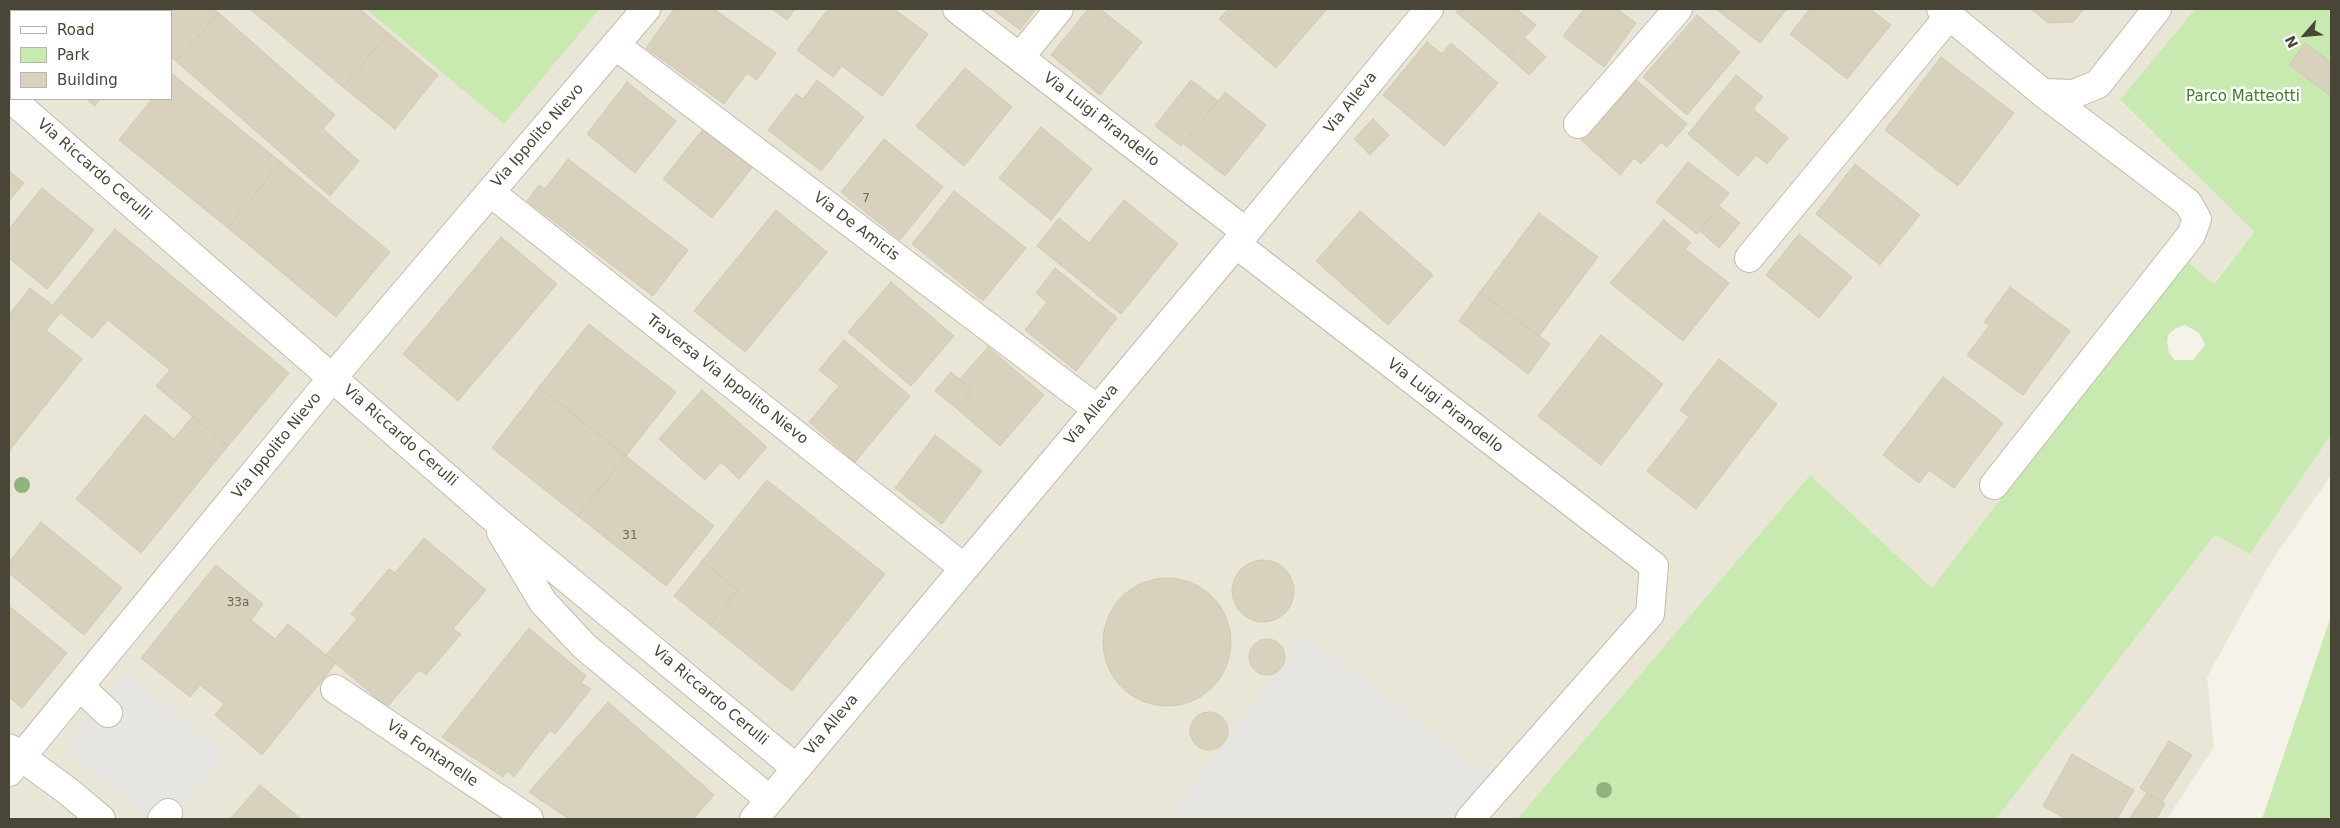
<!DOCTYPE html>
<style>
body{margin:0}
#map{position:relative;width:2340px;height:828px;overflow:hidden;background:#f5f3e9;font-family:"DejaVu Sans",sans-serif}
canvas{display:block}
.frame{position:absolute;inset:0;border:10px solid #494537;pointer-events:none}
.legend{position:absolute;left:10px;top:10px;width:162px;height:90px;box-sizing:border-box;background:#fff;border:1px solid #b6b5af;margin:0;padding:6px 9px;list-style:none;font-size:15px;color:#494537}
.legend li{display:flex;align-items:center;gap:10px;height:25px}
.legend b{width:25px;border:1px solid #b6b5af}
.north{position:absolute;left:2280px;top:10px;width:50px;height:50px;-webkit-text-stroke:4px #fff;paint-order:stroke;rotate:243deg;font-size:14px;font-weight:700;line-height:20px;text-align:center;color:#494537}
.north::after{content:'';display:block;margin:auto;width:18px;height:22px;background:#494537;clip-path:polygon(50% 0,100% 100%,50% 72%,0 100%)}
</style>
<div id="map">
<canvas width="2340" height="828"></canvas>
<div class="frame"></div>
<ul class="legend">
<li><b style="height:6px;background:#fff"></b>Road</li>
<li><b style="height:14px;background:#c8eab1"></b>Park</li>
<li><b style="height:14px;background:#d7d1be"></b>Building</li>
</ul>
<div class="north">N</div>
</div>
<script>
const c = document.querySelector('canvas').getContext('2d');
c.lineJoin = 'round';
function paint(path, color) { c.fillStyle = color; c.fill(path, 'evenodd'); }
const poly = rows => new Path2D(rows.map(r => 'M' + r).join(''));
function strokePath(path, color, width, dash) { c.strokeStyle = color; c.lineWidth = width; c.lineCap = dash ? 'butt' : 'round'; c.setLineDash(dash || []); c.stroke(path); }
function drawText(font, color, halo, rows, align = 'center') {
  c.font = font + ' "DejaVu Sans",sans-serif'; c.lineWidth = 5; c.setLineDash([]); c.textBaseline = 'middle'; c.strokeStyle = halo; c.fillStyle = color; for (const [text, x, y, turn = 0] of rows) {
    c.save(); c.translate(x, y); c.rotate((+turn || 0) * Math.PI / 180); c.textAlign = isNaN(turn) ? turn : align; if (halo) c.strokeText(text, 0, 0); c.fillText(text, 0, 0); c.restore();
  }
}
paint(poly([
 [9,9,2195,9,2120,101,2254,232,2213,284,2184,260,1932,588,1810,475,1517,819,9,819],
 [11,11,171,11,171,99,11,99],
 [2331,435,2331,475,2269,565,2207,677,2214,747,2167,819,1996,819,2215,535,2250,554]
]), '#e9e6d7');
paint(poly([
 [366,9,600,9,504,124],
 [2195,9,2331,9,2331,435,2250,554,2215,535,1996,819,1517,819,1810,475,1932,588,2184,259,2214,284,2254,232,2120,100],
 [2185,325,2199,333,2205,345,2193,360,2175,360,2169,353,2167,341,2169,334,2176,328],
 [2331,616,2331,819,2262,819,2330,619]
]), '#c8eab1');
paint(poly([
 [1306,635,1493,779,1458,819,1167,819],
 [127,673,225,755,171,819,151,819,65,749]
]), '#e6e5e1');
const building = poly([
 [44,9,96,9,99,11,42,11,44,9],
 [117,9,166,9,164,11,120,11,117,9],
 [166,9,214,9,219,13,176,61,171,57,171,11,164,11,166,9],
 [250,9,360,9,388,33,343,87,250,9],
 [674,9,714,9,776,53,757,80,747,73,724,104,646,48,674,9],
 [772,9,795,9,787,20,772,9],
 [828,9,894,9,928,34,882,96,842,66,833,77,797,50,828,9],
 [992,9,1036,9,1020,30,992,9],
 [1088,9,1100,9,1142,42,1100,95,1051,55,1088,9],
 [1228,9,1327,9,1276,68,1219,19,1228,9],
 [1459,9,1521,9,1519,11,1536,25,1508,56,1456,12,1459,9],
 [1584,9,1617,9,1636,23,1604,67,1563,36,1584,9],
 [1716,9,1787,9,1760,43,1716,9],
 [1810,9,1870,9,1891,25,1847,79,1790,34,1810,9],
 [2031,9,2084,9,2073,22,2048,23,2031,9],
 [219,13,335,115,323,129,359,161,330,196,176,61,219,13],
 [1697,15,1740,52,1687,115,1643,77,1697,15],
 [388,33,438,75,395,129,343,87,388,33],
 [1525,38,1546,57,1529,75,1508,56,1525,38],
 [1427,42,1442,54,1451,43,1498,83,1444,146,1383,95,1427,42],
 [2305,43,2331,62,2331,96,2289,65,2305,43],
 [1941,57,2014,113,1958,186,1885,130,1941,57],
 [965,68,1012,107,964,166,916,126,965,68],
 [171,73,281,162,228,228,119,140,152,99,171,99,171,73],
 [1736,75,1763,97,1753,109,1788,138,1767,164,1756,155,1738,176,1688,134,1736,75],
 [1634,78,1687,124,1667,147,1661,142,1641,164,1634,158,1620,175,1581,140,1634,78],
 [817,80,864,117,821,171,768,130,796,94,803,99,817,80],
 [1191,80,1218,101,1181,146,1155,126,1191,80],
 [627,82,676,121,635,173,587,134,627,82],
 [1225,92,1266,125,1225,176,1184,144,1225,92],
 [87,99,100,99,95,106,87,99],
 [1373,119,1389,135,1370,155,1354,139,1373,119],
 [1041,127,1092,169,1051,220,999,178,1041,127],
 [703,129,752,168,712,218,663,179,703,129],
 [884,139,943,187,900,240,841,192,884,139],
 [568,159,688,250,653,296,527,201,539,185,545,189,568,159],
 [281,162,390,252,336,317,228,228,281,162],
 [1688,162,1729,193,1697,234,1656,202,1688,162],
 [1855,164,1920,215,1880,265,1816,214,1855,164],
 [9,171,24,183,9,201,9,171],
 [42,188,94,230,47,289,9,258,9,229,42,188],
 [954,191,1026,248,983,301,912,244,954,191],
 [1124,200,1178,244,1121,314,1037,246,1059,218,1089,243,1124,200],
 [1719,206,1740,223,1719,248,1699,230,1719,206],
 [776,210,827,252,745,352,694,311,776,210],
 [1360,211,1433,275,1388,325,1316,261,1360,211],
 [1539,213,1598,257,1539,336,1480,292,1539,213],
 [1664,220,1691,243,1685,249,1729,283,1683,341,1610,283,1664,220],
 [115,229,289,373,228,446,156,386,170,370,108,320,92,338,52,306,115,229],
 [1799,234,1852,277,1819,318,1766,275,1799,234],
 [501,237,557,284,458,401,403,354,501,237],
 [1055,268,1117,318,1076,371,1025,330,1047,302,1036,293,1055,268],
 [891,282,954,336,911,386,848,332,891,282],
 [2010,287,2070,331,2023,395,1967,355,1989,326,1984,322,2010,287],
 [30,288,61,312,46,330,82,359,9,451,9,315,30,288],
 [1480,292,1550,344,1528,374,1459,321,1480,292],
 [589,324,676,392,626,456,539,387,589,324],
 [1601,335,1663,384,1601,465,1538,416,1601,335],
 [844,340,910,396,855,462,809,422,839,386,819,370,844,340],
 [988,347,1044,395,1000,446,956,408,972,390,959,380,988,347],
 [1719,359,1777,404,1696,509,1647,471,1689,417,1680,410,1719,359],
 [951,372,972,390,956,408,935,391,951,372],
 [1943,377,2003,423,1954,488,1929,470,1919,483,1883,455,1943,377],
 [539,387,626,456,578,516,492,448,539,387],
 [702,390,767,447,739,479,721,462,705,480,659,439,702,390],
 [145,415,174,439,193,416,228,446,141,553,76,499,145,415],
 [935,435,982,471,942,524,895,488,935,435],
 [626,456,714,526,666,586,578,516,626,456],
 [767,480,885,574,792,691,710,625,738,590,702,561,767,480],
 [41,522,122,588,84,635,9,573,9,562,41,522],
 [424,538,486,590,453,629,461,634,426,675,419,670,387,707,326,655,357,619,351,614,389,569,395,573,424,538],
 '1232 591a31 31 0 1 1 62 0a31 31 0 1 1-62 0Z',
 [702,561,738,590,710,625,674,596,702,561],
 [216,565,263,604,251,620,275,639,288,624,336,663,262,755,215,715,224,704,200,685,190,697,141,658,216,565],
 '1103 642a64 64 0 1 1 128 0a64 64 0 1 1-128 0Z',
 [9,606,67,653,22,708,9,697,9,606],
 [529,628,586,676,581,683,591,689,555,734,550,730,514,777,507,771,503,777,442,737,529,628],
 '1249 657a18 18 0 1 1 36 0a18 18 0 1 1-36 0Z',
 [608,702,714,795,693,819,569,819,529,792,608,702],
 '1190 731a19 19 0 1 1 38 0a19 19 0 1 1-38 0Z',
 [2169,741,2192,755,2162,802,2140,788,2169,741],
 [2072,754,2134,790,2117,819,2066,819,2043,806,2072,754],
 [260,785,301,819,230,819,260,785],
 [2147,793,2165,804,2156,819,2129,819,2147,793]
]);
paint(building, '#d7d1be');
strokePath(building, '#d2cab1', 1);
const minor = poly([
 [957,9,1246,232],
 [1941,9,2043,93,2188,203,2197,219,2191,235,1994,485],
 [615,45,1097,409],
 [1020,57,1059,9],
 [2043,93,2074,94,2098,84,2157,9],
 [9,97,491,516,796,768],
 [1578,124,1678,9],
 [490,192,964,568],
 [1236,244,1654,566,1650,614,1470,819],
 [1749,258,1949,16],
 [501,532,543,602,584,646,770,800],
 [80,687,108,713],
 [335,689,529,819],
 [9,748,69,792,101,819],
 [9,772,333,377,646,9],
 [162,819,168,813],
 [754,819,1236,244,1429,9]
]);
strokePath(minor, '#c1bdab', 30);
strokePath(minor, '#fff', 28);
c.fillStyle = '#8fb27f';
for (const [x, y] of [
 [22,485],
 [1604,790]
]) { c.beginPath(); c.arc(x, y, 8, 0, 2 * Math.PI); c.fill(); }
drawText('12px', '#6c6859', null, [
 ["7",866,199],
 ["31",630,536],
 ["33a",238,603]
]);
drawText('15px', '#3c7d28', '#fff', [
 ["Parco Matteotti",2243,97]
]);
drawText('15px', '#494537', '#fff', [
 ["Via Alleva",1351,103,-51],
 ["Via Luigi Pirandello",1101,120,38],
 ["Via Ippolito Nievo",538,136,-49],
 ["Via Riccardo Cerulli",94,170,41],
 ["Via De Amicis",856,227,37],
 ["Traversa Via Ippolito Nievo",727,380,38],
 ["Via Luigi Pirandello",1445,406,38],
 ["Via Alleva",1092,415,-50],
 ["Via Riccardo Cerulli",400,436,41],
 ["Via Ippolito Nievo",277,446,-51],
 ["Via Riccardo Cerulli",710,696,40],
 ["Via Alleva",832,725,-50],
 ["Via Fontanelle",432,754,34]
]);
</script>
